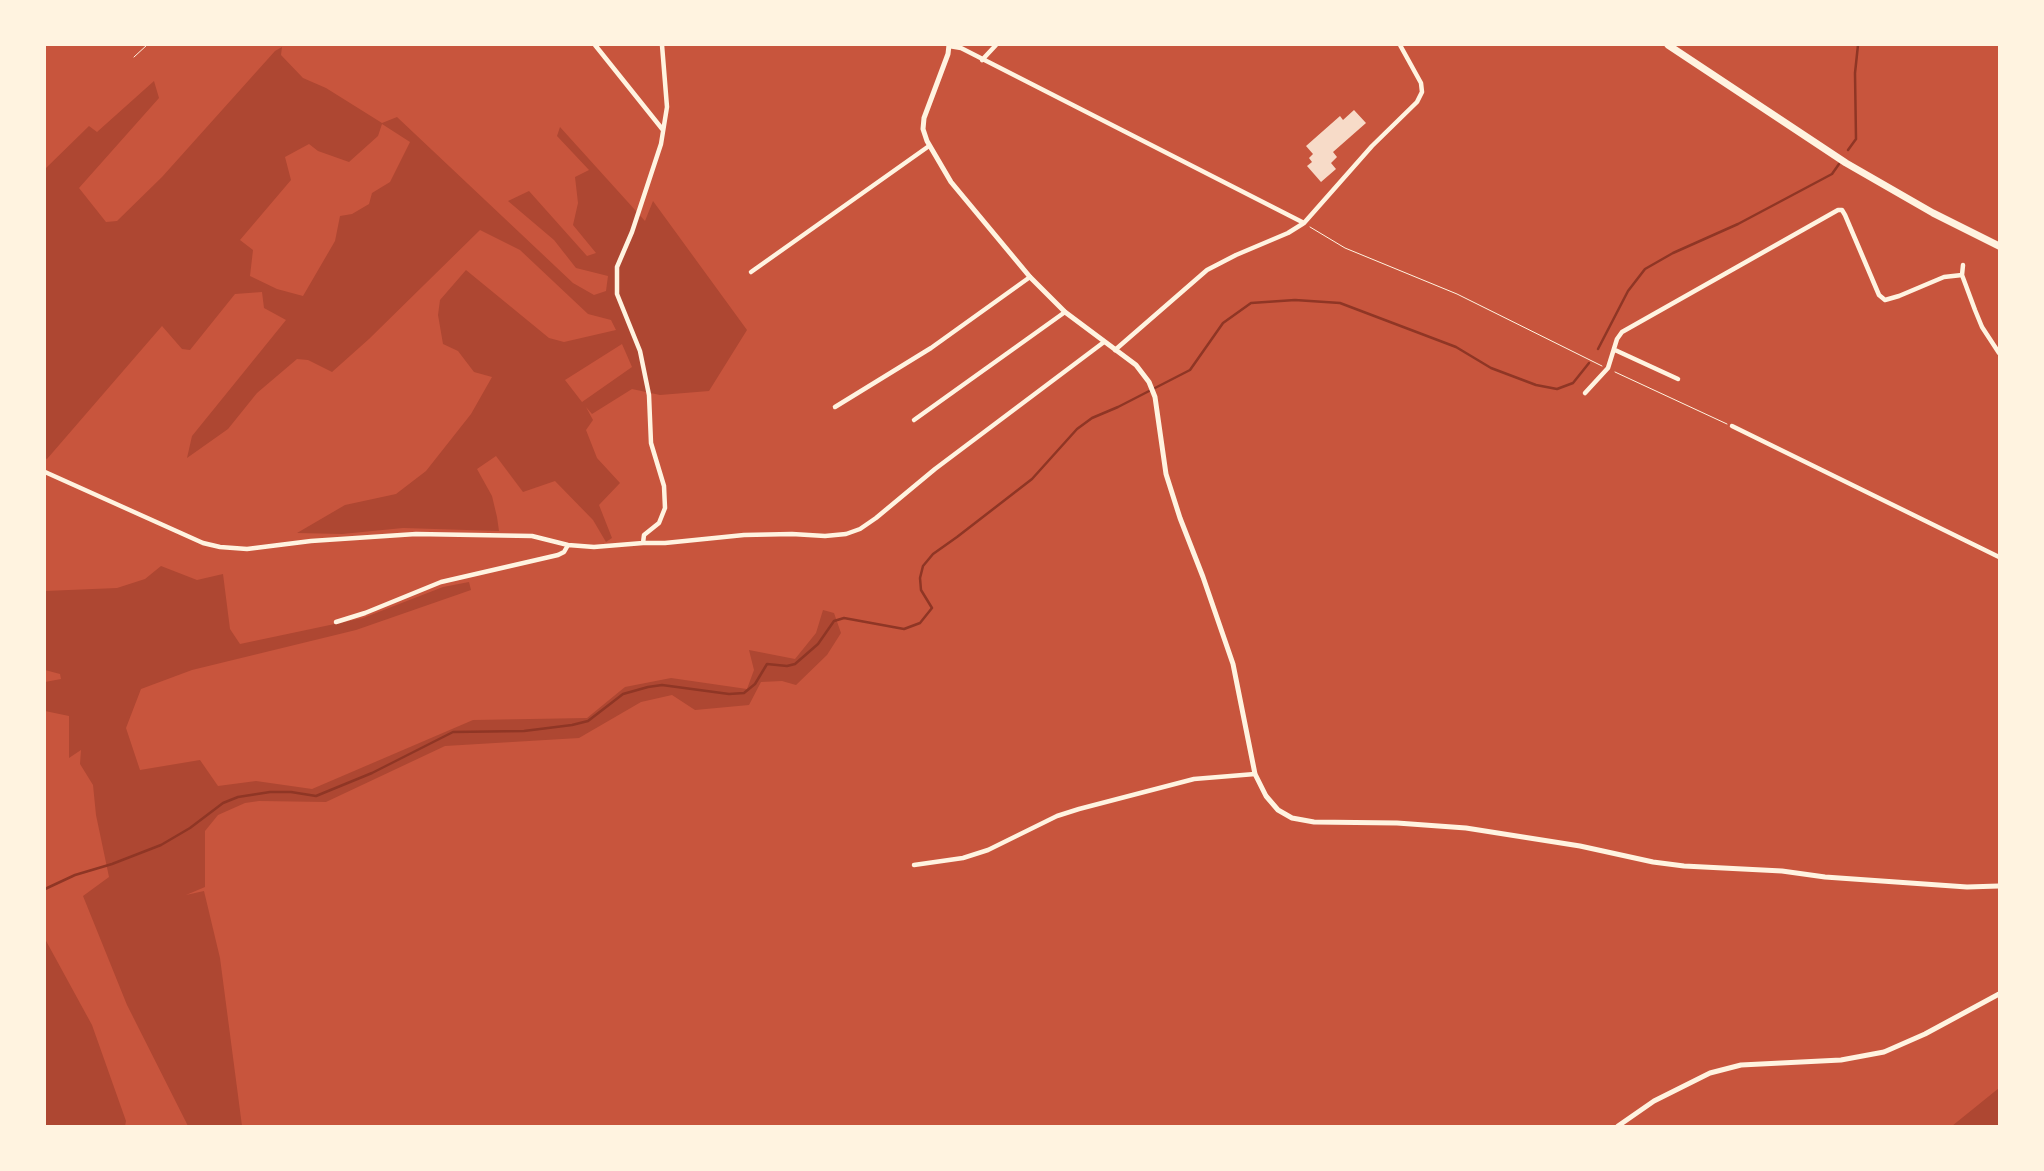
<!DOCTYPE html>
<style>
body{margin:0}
#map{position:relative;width:2044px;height:1171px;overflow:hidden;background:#c8553d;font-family:Roboto,sans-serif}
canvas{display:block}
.frame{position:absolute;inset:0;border:46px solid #fff3e0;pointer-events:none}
</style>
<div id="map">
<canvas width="2044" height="1171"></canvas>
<div class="frame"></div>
</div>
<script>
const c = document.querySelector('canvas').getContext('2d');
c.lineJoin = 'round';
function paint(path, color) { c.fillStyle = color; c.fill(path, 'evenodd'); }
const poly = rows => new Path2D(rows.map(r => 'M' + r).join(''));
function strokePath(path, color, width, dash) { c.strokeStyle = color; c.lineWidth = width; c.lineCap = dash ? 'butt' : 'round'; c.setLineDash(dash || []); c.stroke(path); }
paint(poly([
 [282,47,281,55,303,78,326,88,382,123,397,117,573,283,594,295,606,291,608,276,576,268,554,240,508,201,529,191,587,256,596,253,573,225,578,203,575,177,589,170,557,136,560,127,645,221,653,201,747,330,709,391,660,395,632,389,592,414,586,407,593,420,586,430,597,458,620,483,599,505,612,538,606,542,593,520,555,481,523,492,496,456,477,469,492,496,497,517,499,531,403,528,342,534,297,533,345,505,396,494,426,471,471,414,492,377,474,372,458,351,443,344,438,315,440,300,466,270,549,338,564,342,616,330,611,320,588,314,520,250,480,230,369,339,332,372,308,360,297,359,257,393,228,429,187,458,192,436,286,320,264,308,262,292,235,294,190,350,182,349,162,326,47,459,45,458,45,169,89,126,97,132,154,81,159,98,79,188,106,222,117,221,162,177,275,51],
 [382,124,410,142,390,182,372,193,369,204,352,214,340,216,335,241,303,296,277,289,250,276,253,250,240,240,291,180,285,157,309,144,318,151,349,162,378,136],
 [622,344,632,367,582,402,565,380],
 [161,566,197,580,223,574,230,629,240,644,363,618,443,587,469,582,471,590,356,630,192,670,141,689,126,728,140,770,200,760,218,786,256,781,312,789,473,720,587,718,625,687,671,678,747,689,754,670,749,650,795,659,816,633,823,610,834,613,841,633,827,655,796,685,782,681,761,682,749,705,695,710,672,695,641,702,579,738,445,746,326,802,259,801,245,803,218,815,205,831,205,887,186,895,204,891,220,958,242,1126,188,1126,127,1005,83,896,109,877,96,815,93,785,80,764,81,750,69,758,69,716,45,711,45,682,61,679,60,674,45,670,45,591,117,588,145,579],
 [45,939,92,1025,126,1121,125,1126,45,1126],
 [1999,1088,1999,1126,1952,1126]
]), '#ae4732');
strokePath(poly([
 [1848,150,1856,139,1855,73,1858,45],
 [1598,349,1628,291,1645,269,1673,253,1738,224,1832,174,1839,164],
 [45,889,75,875,112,864,161,845,190,828,223,803,238,797,270,792,291,792,316,796,372,773,453,732,524,731,572,725,588,721,623,694,648,687,662,685,729,694,744,693,755,684,767,664,787,666,795,664,818,644,834,621,844,618,904,629,920,623,932,608,921,590,920,578,923,566,933,554,957,537,1032,479,1077,429,1092,418,1118,407,1190,370,1223,323,1251,303,1295,300,1340,303,1456,347,1491,368,1536,385,1557,389,1573,383,1589,363]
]), '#8f3625', 2.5);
paint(poly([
 [1354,110,1366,123,1333,152,1337,157,1331,163,1336,169,1321,182,1307,166,1312,162,1309,158,1313,154,1306,146,1340,116,1343,120]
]), '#f7dbc8');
strokePath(poly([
 [134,57,147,45],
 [1310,227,1345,248,1457,294,1602,366],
 [1615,372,1727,424]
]), '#fff3e0', 1);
strokePath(poly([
 [595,45,663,130],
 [949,46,961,48,1304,223],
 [982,60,996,45],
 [1963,265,1962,275,1975,310,1982,327,1999,353],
 [751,272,929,146],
 [1115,350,1207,270,1236,255,1288,233,1304,223,1372,146,1417,102,1422,92,1421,83,1400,45],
 [1615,350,1678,379],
 [1585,393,1608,368,1617,339,1622,332,1838,210,1842,210,1845,215,1879,295,1885,300,1899,296,1944,277,1962,275],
 [835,407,931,348,1030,277],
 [914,420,1065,312],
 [1732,426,1999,557],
 [45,472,203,543,220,547,247,549,311,541,416,534,532,536,568,545,594,547,643,543,665,543,744,535,792,534,825,536,846,534,860,529,876,518,935,469,1104,342],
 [643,543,644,535,659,523,665,508,664,486,651,443,649,395,640,351,617,294,617,267,632,232,661,144,667,107,662,45],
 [336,622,365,613,441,582,558,555,564,552,568,545],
 [914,865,963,858,988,850,1057,816,1079,809,1194,779,1255,774]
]), '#fff3e0', 4.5);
strokePath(poly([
 [949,45,948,54,924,118,923,129,927,141,951,182,1030,277,1065,312,1136,365,1149,382,1155,397,1166,474,1180,518,1203,577,1233,664,1255,774,1266,796,1278,810,1292,818,1314,822,1397,823,1466,828,1580,846,1653,862,1684,866,1782,871,1825,877,1967,887,1999,886],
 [1618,1126,1654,1101,1710,1073,1741,1065,1841,1060,1884,1052,1925,1034,1999,994]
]), '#fff3e0', 5);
strokePath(poly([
 [1668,45,1846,163,1933,213,1999,246]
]), '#fff3e0', 7);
</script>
